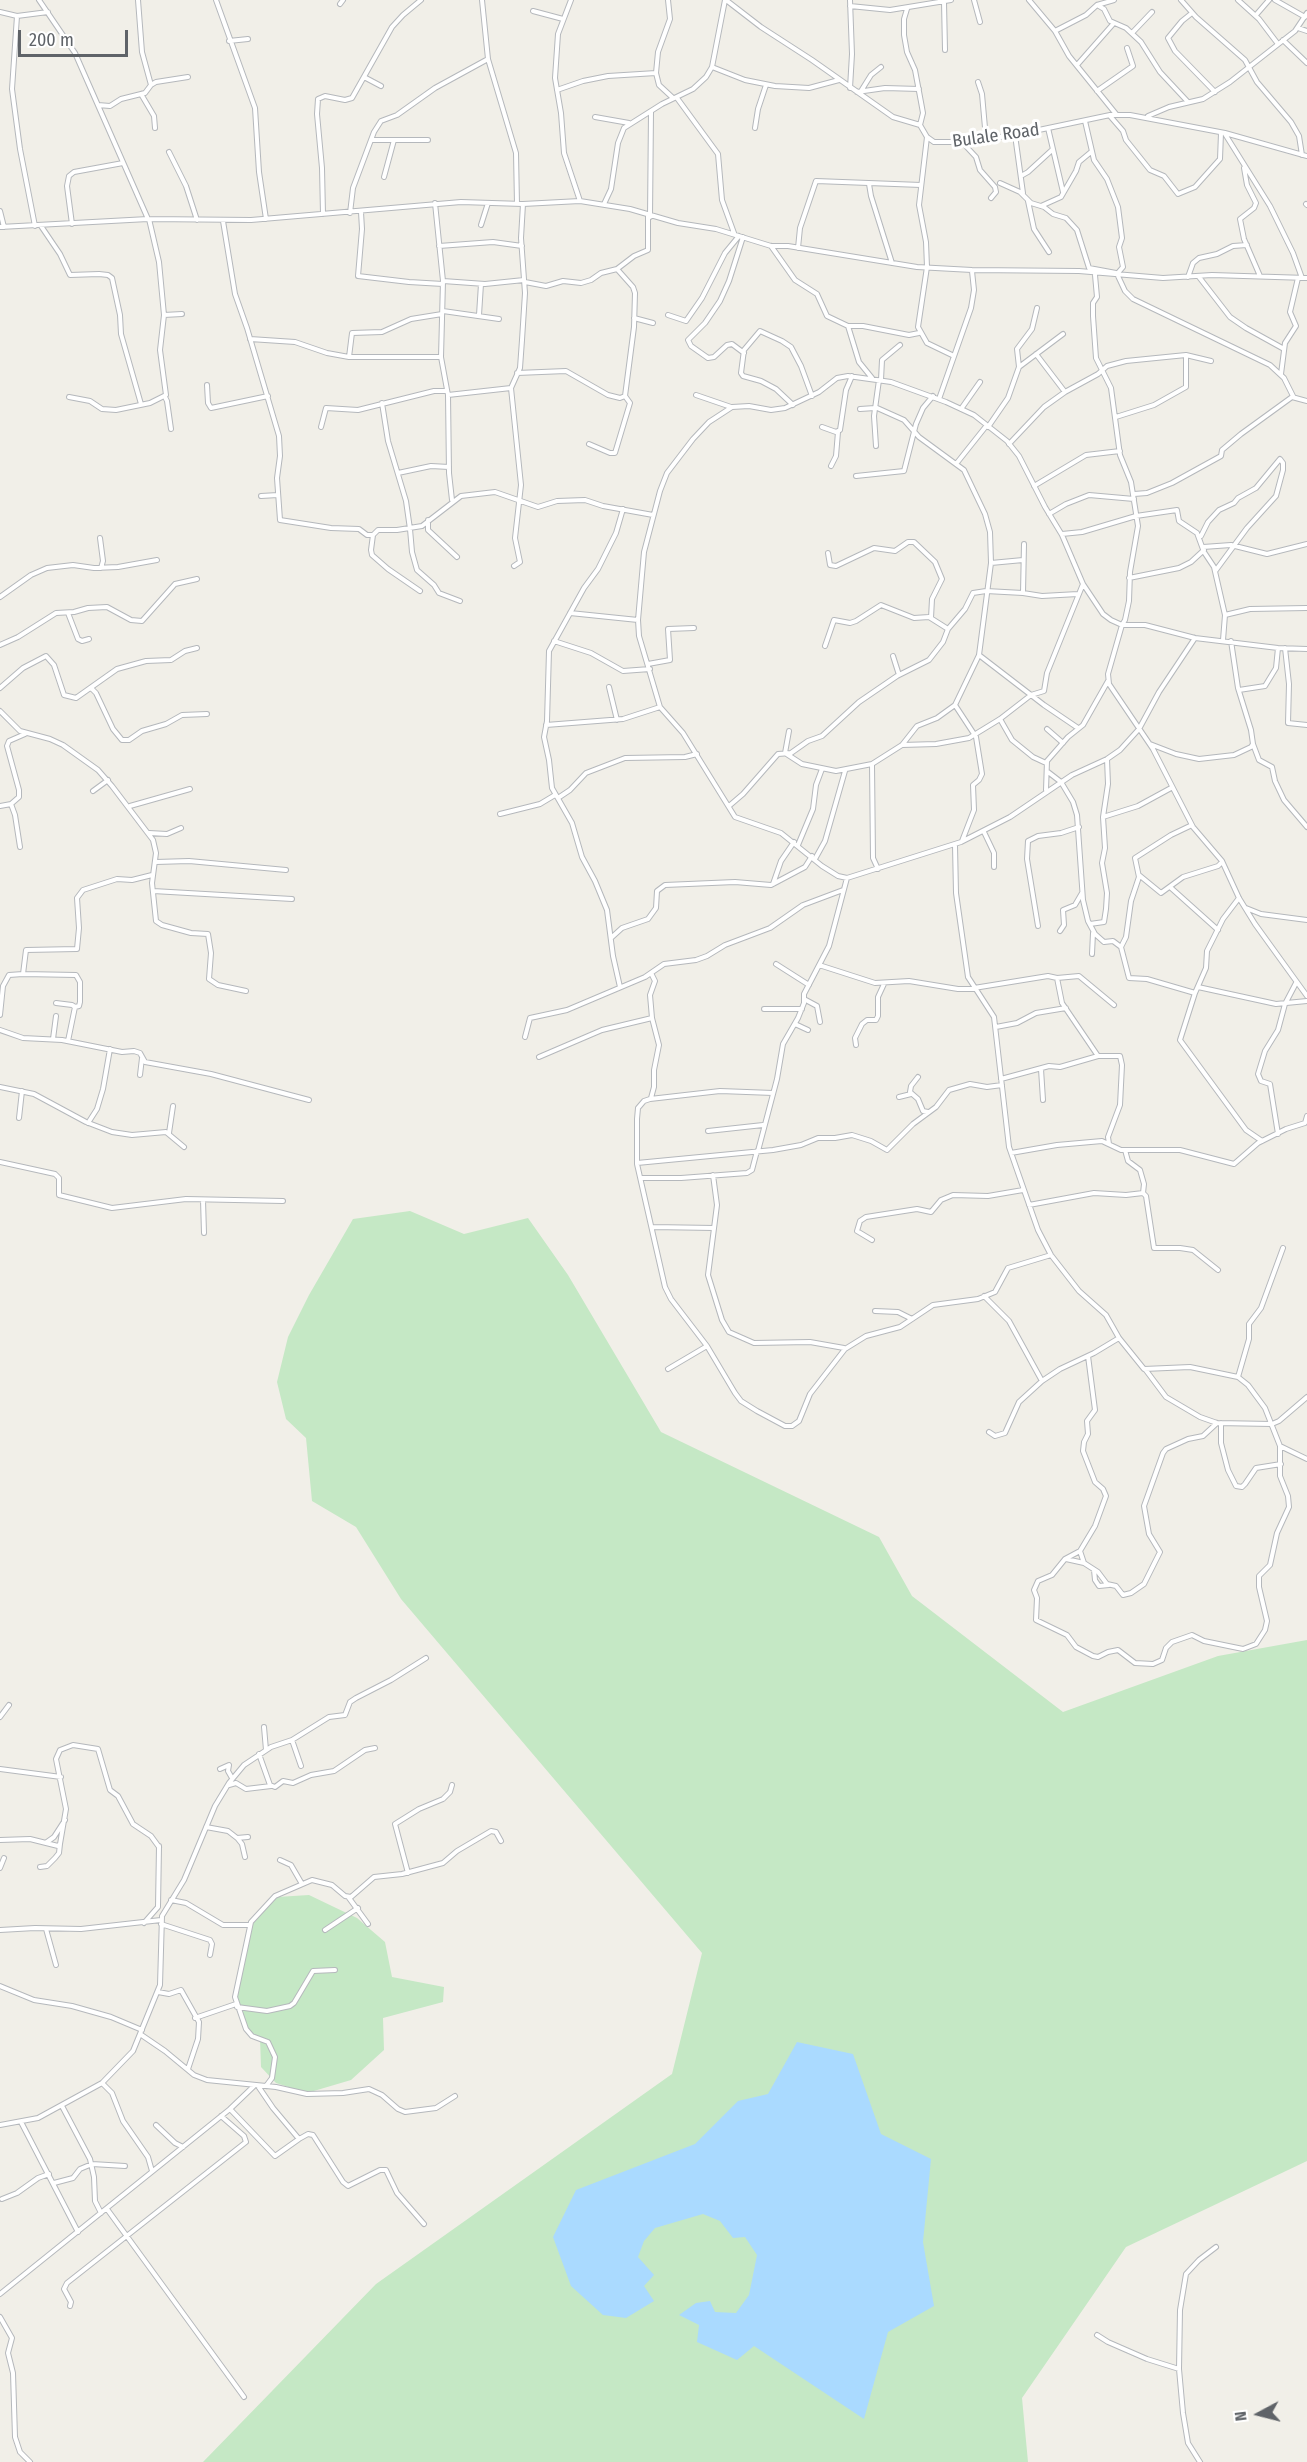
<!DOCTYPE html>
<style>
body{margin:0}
#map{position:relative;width:1307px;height:2462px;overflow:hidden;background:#f1efe8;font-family:"Fira Sans Condensed",sans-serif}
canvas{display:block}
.north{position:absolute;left:1229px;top:2384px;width:60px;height:60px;-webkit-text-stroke:4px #fff;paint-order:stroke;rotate:263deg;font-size:16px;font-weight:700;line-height:24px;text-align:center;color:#5f6368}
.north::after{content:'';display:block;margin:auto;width:21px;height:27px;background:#5f6368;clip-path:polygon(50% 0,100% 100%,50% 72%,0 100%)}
.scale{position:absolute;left:18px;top:30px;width:110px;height:27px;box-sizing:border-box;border:3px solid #5f6368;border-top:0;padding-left:8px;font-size:18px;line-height:21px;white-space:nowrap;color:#5f6368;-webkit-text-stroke:4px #fff;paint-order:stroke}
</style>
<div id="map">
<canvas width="1307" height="2462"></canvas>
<div class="north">N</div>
<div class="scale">200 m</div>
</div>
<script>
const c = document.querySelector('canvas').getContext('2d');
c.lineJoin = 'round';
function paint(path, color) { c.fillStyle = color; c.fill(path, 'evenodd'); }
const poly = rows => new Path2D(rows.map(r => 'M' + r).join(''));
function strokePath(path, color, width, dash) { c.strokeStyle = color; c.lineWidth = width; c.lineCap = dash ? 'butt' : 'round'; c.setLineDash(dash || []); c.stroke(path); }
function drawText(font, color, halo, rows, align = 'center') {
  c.font = font + ' "Fira Sans Condensed",sans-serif'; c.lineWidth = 6; c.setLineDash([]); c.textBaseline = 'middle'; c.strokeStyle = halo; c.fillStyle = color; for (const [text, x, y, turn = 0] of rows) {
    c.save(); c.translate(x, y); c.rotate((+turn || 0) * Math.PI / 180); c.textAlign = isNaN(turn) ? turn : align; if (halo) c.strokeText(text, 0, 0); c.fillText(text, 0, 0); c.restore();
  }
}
paint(poly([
 [410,1211,464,1234,528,1218,568,1275,661,1432,879,1537,912,1596,1063,1712,1218,1656,1307,1640,1307,2161,1126,2247,1022,2398,1028,2462,203,2462,376,2284,672,2074,702,1953,401,1599,356,1527,312,1501,306,1438,286,1419,277,1382,288,1337,309,1295,353,1219],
 [309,1895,357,1918,385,1942,392,1977,444,1987,443,2002,383,2018,384,2050,351,2080,307,2093,276,2083,261,2067,260,2038,250,2033,244,2023,236,1994,252,1924,277,1897]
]), '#c5e8c5');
paint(poly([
 [797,2042,853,2054,881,2134,931,2159,923,2242,934,2306,888,2332,864,2419,754,2346,737,2360,697,2342,699,2325,679,2315,696,2303,710,2301,715,2312,736,2313,749,2295,757,2255,745,2237,733,2238,720,2221,703,2214,655,2228,644,2241,638,2257,654,2275,644,2286,654,2301,626,2318,603,2315,571,2286,553,2237,576,2190,695,2144,738,2101,768,2094]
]), '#aadaff');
const minor = poly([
 [39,0,75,53,148,219],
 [138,0,142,52,151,85],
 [216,0,255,108,259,172,266,219],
 [482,0,488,59,516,153,517,204],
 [571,0,558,34,555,78,561,113,564,153,580,201],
 [668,0,670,19,658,52,656,73,659,85,673,98],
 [726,0,761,27,812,60,893,117,920,125,927,137,934,142,962,142,1015,135,1110,115,1130,115,1225,133,1307,156],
 [974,0,980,22],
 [1029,0,1055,31,1069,56,1116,114],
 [1181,0,1196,17,1245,60,1257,82,1291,122,1299,136,1302,155],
 [1238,0,1259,19,1278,44],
 [1275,0,1305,17],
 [944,2,945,50],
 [340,4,343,0],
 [1097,5,1104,9,1110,21,1126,28,1141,42,1160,72,1188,102],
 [850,6,890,10,951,0],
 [907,9,904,19,904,35,907,52,915,70,921,102,923,113,920,125],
 [533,11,563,19],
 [0,12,17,16,48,12],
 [1192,13,1182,21,1168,38,1175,51,1215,92],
 [1256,15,1269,0],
 [17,16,12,89,20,149,35,226],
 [1298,28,1307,31],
 [1055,31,1086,15,1097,5,1114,0],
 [1132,33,1152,12],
 [1283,40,1307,63],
 [229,41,248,39],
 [1077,65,1114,23],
 [712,67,745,80,775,86,809,88,839,80],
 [364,77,381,86],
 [978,82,982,94,986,139],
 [850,88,852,54,850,0],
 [557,90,583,81,608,76,656,73],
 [861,91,871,75,881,67],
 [1097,91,1133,66,1127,48],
 [857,92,885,88,919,89],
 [141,94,154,116,155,128],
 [677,98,718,154,722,200,734,233],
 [98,105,110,106,121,99,145,93,151,85,156,82,188,77],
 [1110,116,1123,131,1126,140,1150,170,1164,176,1178,194,1195,187,1220,159,1221,133],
 [1148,116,1169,107,1203,99,1230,82,1295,31,1307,13],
 [595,117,629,123],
 [1085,121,1094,160,1107,179,1118,207,1122,238,1119,247,1123,267,1117,274],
 [755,128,758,109,766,85],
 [1048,128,1063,192],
 [1225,134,1270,206,1293,253,1302,278],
 [1015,135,1023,193],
 [927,137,919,205,926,242,927,267,918,327,927,343,954,356],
 [371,140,428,140],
 [962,142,976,157,980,170,995,187,996,192,991,198],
 [169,152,186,186,197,220],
 [1244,168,1247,185,1256,203,1254,208,1240,219,1244,239,1260,276],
 [1021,176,1028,172,1052,150],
 [384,177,394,140],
 [1000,183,1020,192,1031,203,1044,207,1053,214,1066,218,1077,230,1089,268,1116,273],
 [869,184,871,196,892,263],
 [1028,201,1034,229,1049,252],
 [435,203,443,281,441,357,448,395,449,473,452,500],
 [604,204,611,189,618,143,624,128,662,104,693,89,706,77,712,67,725,0],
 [1306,204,1307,205],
 [1041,206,1061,197,1076,171,1079,162,1091,152],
 [0,211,4,227],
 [361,212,362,229,358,276,409,282,443,284],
 [350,213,353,188,374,132,381,121,397,115,435,88,488,59],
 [323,214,322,168,317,114,318,99,325,96,345,100,352,98,392,27,403,15,421,0],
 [650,217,651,112],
 [223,221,235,294,247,328,279,436,280,456,277,478,280,520,331,528,359,529,367,535,373,535],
 [72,224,67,186,69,176,74,172,123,163],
 [481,225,488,203],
 [41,226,60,254,70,275,99,274,108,275,112,278,120,315,121,334,141,404],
 [0,227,148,219,251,220,461,202,523,204,580,201,630,209,678,223,716,229,771,246,788,246,917,267,972,270,1079,271,1163,278,1212,275,1307,278],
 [743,237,729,281,720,301,705,323,688,340,691,346,708,358,714,357,727,345,732,344,744,353],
 [439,246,493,242,522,246],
 [771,246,795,280,817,294,827,316,848,326,859,362,872,378],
 [798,248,800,228,816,181,921,185],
 [1095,275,1097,297,1093,303,1093,316,1096,358,1111,388,1120,455,1131,482,1138,526,1130,572,1129,601,1125,620,1122,625,1108,674,1109,684,1153,749,1193,827,1222,861,1239,898,1255,924,1307,996],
 [1118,276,1125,291,1133,299,1270,365,1284,378,1293,396],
 [1188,277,1193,263,1199,258,1217,254,1233,246,1247,245],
 [1199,277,1230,317,1246,328,1284,349],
 [443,281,485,284,524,280],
 [525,282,546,286,563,281,581,283,591,280,601,273,617,269,634,256,648,250,648,216],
 [443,311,499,319],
 [164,315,182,314],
 [479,315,481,284],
 [668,315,686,321,702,298,725,253,739,236],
 [634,318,653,323],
 [848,326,863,326,909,335,919,333],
 [250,339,295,342,327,353,349,357,441,357],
 [1036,354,1065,392],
 [349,357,352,333,382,332,411,319,442,314],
 [1019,367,1063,334],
 [517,373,566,371,608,395,620,398,625,396,634,327,635,293,633,287,617,269],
 [1281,374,1285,343,1296,326,1290,312,1298,278],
 [881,380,882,360,900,345],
 [207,385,208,403,211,408,268,396],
 [448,395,511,388],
 [696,395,731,407],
 [69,397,90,401,102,409,116,410,150,403,166,395,160,350,164,315,159,262,149,219],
 [165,397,167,401,171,429],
 [939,399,971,308,974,290,972,271],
 [382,403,388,441,406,501,410,529],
 [793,405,776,389,761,381,743,376,741,373,744,350,760,331,782,341,791,347,801,366,812,396],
 [860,409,875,408],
 [961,409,980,382],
 [1116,417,1154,405,1186,387,1186,355],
 [321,427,326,408,358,410,434,391,446,391],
 [822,427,836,432,840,430,846,390,852,376],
 [988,427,1008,398,1019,367,1017,349,1032,329,1037,308],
 [589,444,610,453,615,453,630,403,625,396],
 [1009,444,1044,407,1065,392,1098,374,1107,366,1126,361,1186,355,1211,361],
 [876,446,874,416,879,380],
 [956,464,987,425],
 [831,466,836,456,838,432],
 [398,473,431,466,449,467],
 [856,476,904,471,916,424,923,408,933,396],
 [1034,486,1086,455,1120,451],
 [1134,494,1147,493,1172,483,1221,456,1222,450,1241,434,1292,397,1307,401],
 [261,496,278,495],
 [1049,514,1066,504,1089,495,1134,499],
 [428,520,428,530,457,557],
 [410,529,412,552,417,570,434,585,439,593,460,601],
 [1062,534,1082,532,1136,516,1177,510,1179,521,1197,533,1204,552,1214,567,1225,615,1223,640],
 [1201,536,1208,522,1219,510,1234,503,1238,498,1256,488,1280,459,1283,463,1283,470,1276,496,1247,528,1216,570],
 [100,538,103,561,101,568],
 [1203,547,1231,545,1267,554,1307,544],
 [828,553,830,565,836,566,874,548,895,551,908,542,914,542,935,562,942,579,932,599,931,618],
 [991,563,1023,560],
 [514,566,520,562,515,538,521,485,511,388,520,368,522,340,525,293,521,238,523,204],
 [1129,578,1179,568,1191,562,1204,550],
 [420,591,388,569,372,555,371,550,373,535,378,530,397,530,422,526,461,496,495,492,538,507,557,501,585,500,603,506,653,515],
 [1023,593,1024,544],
 [0,597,31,575,47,568,73,565,94,568,118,567,157,560],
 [68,613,78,639,82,641,89,639],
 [570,613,638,620],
 [1225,615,1250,609,1307,608],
 [1195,638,1159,692,1139,729,1120,750,1107,759,1072,775,1010,817,961,842,847,878,838,876,822,866,781,833,735,817,683,733,660,707,639,636,638,620,644,552,660,491,667,473,693,439,709,422,732,407,749,406,771,410,785,408,819,392,837,378,848,376,891,382,946,402,974,415,1007,441,1019,456,1045,507,1062,535,1083,584,1103,614,1111,620,1122,625,1145,625,1195,638,1278,648,1307,649],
 [554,641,591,653,623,671,650,669],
 [0,645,18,637,56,613,74,612,88,608,107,607,131,620,142,621,175,584,197,579],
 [825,646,834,620,850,623,856,621,881,605,914,618,929,617,948,629],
 [1285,648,1289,684,1288,723,1307,725],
 [979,655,1044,705,1078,728],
 [893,656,899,675],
 [648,664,670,660,668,629,694,628],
 [609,687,617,720],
 [0,688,23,668,46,656,54,665,64,695,76,698,117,669,146,661,171,660,185,651,197,648],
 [91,688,96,693,113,729,122,740,129,740,142,731,166,724,182,715,207,714],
 [1239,690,1265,686,1276,668,1278,648],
 [955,705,976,737,982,774,979,780,973,785,974,810,962,841],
 [0,711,20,731,50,739,63,745,98,770,112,786,153,840,156,853,152,883,156,921,162,925,191,933,208,934,211,953,209,979,218,985,246,991],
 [1000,719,1012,740,1033,757,1046,763],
 [546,725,623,719,660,707],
 [1047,729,1063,743],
 [789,731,785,753,802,764,836,771,872,764,902,745,917,726,937,718,955,705,979,655,991,563,990,532,985,514,964,470,919,437,904,420,875,407],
 [1150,744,1176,754,1199,759,1234,755,1251,747,1253,744,1251,730,1238,688,1231,641],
 [1253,744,1259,760,1272,767,1275,781,1284,800,1307,827],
 [902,745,936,744,969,738,1000,719,1031,695,1044,691,1047,673,1083,584],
 [872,764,873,858,878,869],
 [1048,772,1061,782],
 [1061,782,1073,802,1077,815,1083,900,1088,921,1095,934,1104,942,1113,941,1121,947,1129,978,1147,979,1195,993],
 [1046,790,1047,761,1068,737,1083,725,1108,681],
 [93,791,108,780],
 [558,798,570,790,586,773,625,758,685,757,697,754],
 [11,804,15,815,20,847],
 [0,806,11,804,19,797,19,790,7,746,9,741,25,734],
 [130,806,190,789],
 [729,806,743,794,778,754,791,753,808,741,822,736,859,702,897,676,929,660,943,642,948,629,965,609,973,593,986,591,1023,593,1042,596,1078,594],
 [500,814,540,804,555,795],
 [1103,817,1138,806,1171,788],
 [984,832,994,853,994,867],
 [149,833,167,834,181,828],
 [798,845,813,809,816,785,822,769],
 [955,845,956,893,968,977,994,1017,1009,1147,1038,1230,1051,1255,1079,1291,1106,1315,1119,1338,1144,1369,1190,1367,1238,1377,1248,1385,1265,1408,1280,1446,1307,1459],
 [815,859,825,841,845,771],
 [156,862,189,861,286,870],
 [1139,875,1161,893,1183,877,1218,866,1222,862],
 [773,884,781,861,794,842],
 [1170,887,1218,930],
 [153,891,292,899],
 [1239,898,1223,919,1207,951,1206,968,1195,993,1180,1040,1246,1130,1262,1141],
 [1246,908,1261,914,1307,920],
 [1090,924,1104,922,1106,909,1107,893,1102,863,1105,848,1103,817,1108,784,1107,759],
 [1038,926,1027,859,1028,841,1038,836,1061,833,1079,827],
 [1060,931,1064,925,1063,910,1075,905,1082,893],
 [611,938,622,928,648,919,656,908,657,891,665,885,735,882,771,885,805,867,812,856],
 [1121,947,1126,937,1131,901,1139,877,1135,858,1171,835,1192,825],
 [1092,954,1093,933],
 [776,964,809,985],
 [819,965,875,983,909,981,958,989,974,989],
 [23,974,76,975,80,982,80,1002,79,1006,75,1007],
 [1057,978,1079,976,1114,1005],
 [620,987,613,956,607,910,595,881,582,857,572,823,552,788,549,760,544,737,547,721,549,651,584,588,598,569,616,533,623,509],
 [1198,987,1276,1004,1307,1001],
 [974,988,1048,976,1057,978,1062,1003,1098,1056],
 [804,999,817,1006,820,1022],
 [56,1003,72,1005,75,1007,68,1041],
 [764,1009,802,1009],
 [0,1015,3,986,9,975,23,974,26,950,77,949,79,928,77,898,83,890,117,879,132,880,152,875],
 [795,1024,808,1030],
 [996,1027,1017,1023,1036,1013,1066,1008],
 [0,1030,23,1038,62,1040,122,1052,134,1051,140,1053,145,1062,211,1074,309,1100],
 [525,1037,530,1018,567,1010,645,977,664,964,696,960,707,956,725,945,770,928,803,905,843,890],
 [53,1039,56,1016],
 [856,1045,855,1038,862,1024,867,1020,876,1020,878,1016,878,997,884,984],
 [539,1057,602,1030,652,1018],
 [1041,1069,1043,1100],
 [140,1075,142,1058],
 [918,1077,911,1086,910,1092,918,1099,923,1111,928,1112],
 [1001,1079,1049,1066,1060,1067,1098,1056,1120,1056,1122,1065,1120,1105,1108,1137,1109,1144],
 [0,1087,34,1094,86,1122,112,1132,132,1135,166,1132,184,1147],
 [773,1093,720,1091,650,1099,644,1101,638,1108,637,1119,637,1164,665,1287,671,1299,707,1346,735,1393,741,1401,757,1411,785,1426,792,1426,799,1421,810,1394,845,1349,866,1336,900,1327,933,1305,978,1299,995,1292,1008,1268,1051,1255],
 [899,1097,911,1094],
 [651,1098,654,1087,654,1070,659,1045,652,1018,650,995,655,981,651,973],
 [19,1118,22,1091],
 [88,1123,97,1109,103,1089,110,1049],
 [708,1131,763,1125],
 [169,1133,173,1106],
 [1278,1134,1270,1084,1261,1081,1258,1074,1265,1051,1278,1030,1285,1004,1296,983],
 [1125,1150,1128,1161,1140,1170,1144,1184,1143,1193],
 [758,1151,777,1079,783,1044,798,1018,804,1003,804,994,829,946,847,878],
 [1011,1153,1057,1145,1102,1141,1121,1150,1180,1150,1234,1164,1258,1143,1286,1129,1305,1123,1307,1116],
 [0,1162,55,1174,59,1178,59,1195,112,1208,186,1199,283,1201],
 [637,1163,773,1150,801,1145,818,1138,835,1138,852,1135,871,1141,887,1150,913,1124,936,1107,949,1090,970,1084,987,1087,1002,1085],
 [713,1175,717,1205,708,1275,722,1320,729,1332,754,1343,810,1342,844,1348],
 [641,1178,681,1178,747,1173,752,1170,757,1151],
 [203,1200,204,1233],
 [1029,1205,1094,1193,1126,1195,1143,1193,1146,1196,1154,1248,1180,1248,1193,1250,1218,1270],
 [652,1227,714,1228],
 [872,1240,857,1231,860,1221,866,1217,917,1209,931,1212,941,1200,953,1195,988,1196,1023,1190],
 [984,1296,1009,1321,1042,1381],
 [875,1311,898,1312,912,1319],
 [1088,1356,1095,1410,1087,1421,1088,1434,1084,1442,1083,1451,1095,1482,1103,1489,1106,1496,1095,1526,1080,1551,1065,1559,1052,1575,1038,1581,1034,1590,1037,1598,1036,1620,1067,1635,1076,1647,1093,1656,1098,1657,1108,1652,1118,1650,1135,1663,1153,1664,1162,1660,1166,1648,1172,1642,1192,1635,1204,1641,1243,1649,1256,1644,1265,1630,1267,1621,1259,1587,1259,1576,1270,1565,1277,1533,1289,1507,1288,1496,1280,1476,1280,1447],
 [668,1369,707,1346],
 [1145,1369,1166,1397,1200,1417,1217,1423,1272,1424,1279,1421,1307,1397],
 [1238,1377,1249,1339,1249,1324,1261,1308,1283,1248],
 [1221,1423,1221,1443,1228,1470,1236,1486,1242,1487,1245,1484,1256,1468,1281,1464],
 [989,1432,995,1436,1005,1433,1019,1402,1042,1381,1060,1369,1094,1353,1119,1338],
 [1080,1551,1084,1563],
 [1066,1559,1084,1563,1098,1572,1107,1584,1116,1586,1123,1595,1131,1593,1144,1584,1160,1552,1149,1534,1144,1506,1163,1453,1166,1449,1188,1439,1203,1436,1217,1423],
 [1094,1570,1095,1580,1099,1586,1109,1585],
 [0,1717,9,1705],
 [264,1727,266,1750],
 [292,1740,301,1766],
 [259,1754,270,1785,275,1787,283,1781,293,1783,311,1775,334,1771,365,1750,375,1748],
 [0,1769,61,1777],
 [220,1769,229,1765,228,1771,232,1778],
 [229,1785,236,1783,246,1789,271,1786],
 [206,1827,228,1831,237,1838,248,1837],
 [238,1839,242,1844,245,1857],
 [0,1840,30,1839,58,1846,60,1844,66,1809,56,1759,60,1750,73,1745,98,1749,110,1790,118,1796,133,1824,151,1836,159,1847],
 [47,1842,54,1837,65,1820],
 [280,1860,291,1865,302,1884],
 [40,1867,47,1866,55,1858,59,1853,60,1844],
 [0,1868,4,1858],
 [408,1873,395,1824,419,1809,443,1799,450,1792,452,1785],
 [349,1898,368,1924],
 [171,1900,186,1903,223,1925,250,1925],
 [144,1923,158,1907,159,1846],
 [161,1924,210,1940,212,1944,210,1955],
 [46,1929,56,1965],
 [0,1930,35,1928,81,1929,161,1920],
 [325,1930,358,1908],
 [0,1986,34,2000,72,2006,111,2017,142,2030],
 [158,1992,169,1994,181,1990,199,2022,198,2039,188,2069],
 [237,2007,267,2011,290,2006,294,2003,313,1971,335,1970],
 [195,2018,236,2004],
 [140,2034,165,2051,194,2075,207,2080,276,2087,307,2094,343,2093,369,2089,382,2095,398,2109,405,2112,436,2108,455,2096],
 [102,2083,112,2093,123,2121,148,2157,152,2171],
 [258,2086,273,2108,299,2139],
 [266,2086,272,2078,275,2057,268,2042,252,2036,246,2029,235,1997,251,1922,275,1896,312,1880,332,1885,345,1896,351,1897,374,1877,402,1874,443,1863,457,1851,491,1831,496,1832,501,1841],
 [62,2106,90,2159,94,2177,95,2201,101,2213],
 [230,2109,275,2156,299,2139,308,2134,313,2135,343,2182,348,2186,380,2170,386,2170,397,2193,424,2224],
 [21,2122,78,2232],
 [0,2125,38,2118,102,2083,133,2051,160,1985,162,1916,184,1880,215,1806,229,1783,244,1765,271,1747,292,1740,329,1717,345,1715,350,1702,356,1698,391,1680,426,1658],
 [156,2125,175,2143,183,2147],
 [54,2183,73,2178,80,2169,92,2164,125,2166],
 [2,2199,17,2193,38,2178,49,2174],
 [107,2209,244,2397],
 [0,2294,230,2109,254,2086],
 [70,2306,71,2302,64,2289,67,2283,246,2142,244,2136,221,2116],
 [0,2317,12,2338,8,2353,13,2373,15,2437,20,2452,30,2462],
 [1097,2335,1108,2342,1147,2359,1179,2369],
 [1200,2462,1188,2443,1183,2413,1179,2369,1180,2310,1186,2274,1199,2260,1216,2247]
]);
strokePath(minor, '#b5b8bc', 6);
strokePath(minor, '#fff', 4);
drawText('18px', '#5f6368', '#fff', [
 ["Bulale Road",996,136,-8]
]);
</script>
